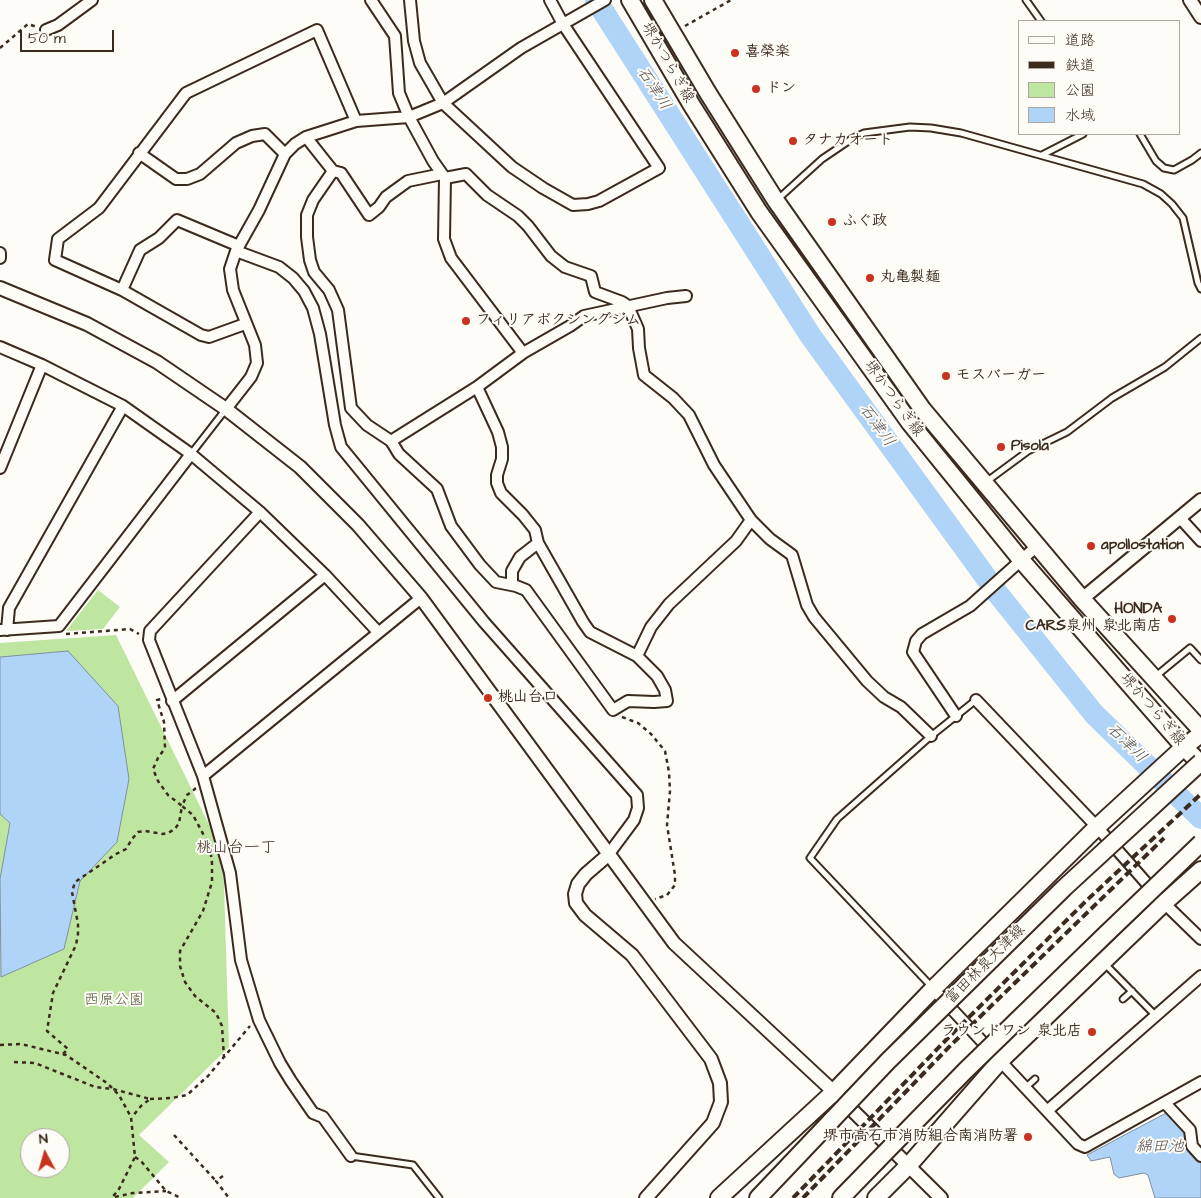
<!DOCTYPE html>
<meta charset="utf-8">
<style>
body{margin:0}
#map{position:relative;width:1201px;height:1198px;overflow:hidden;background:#fdfcf7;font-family:"Architects Daughter","Klee One",sans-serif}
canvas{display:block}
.legend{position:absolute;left:1018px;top:20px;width:162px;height:115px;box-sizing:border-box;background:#fdfcf7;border:1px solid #afa8a0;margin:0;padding:6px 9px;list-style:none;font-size:15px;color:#3b2a1e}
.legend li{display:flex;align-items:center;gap:10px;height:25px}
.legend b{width:25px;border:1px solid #afa8a0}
.north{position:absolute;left:20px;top:1128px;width:50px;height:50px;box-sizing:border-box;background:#fdfcf7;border:1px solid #afa8a0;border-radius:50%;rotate:354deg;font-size:14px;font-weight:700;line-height:20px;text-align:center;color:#3b2a1e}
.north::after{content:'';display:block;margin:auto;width:18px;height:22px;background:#c8321e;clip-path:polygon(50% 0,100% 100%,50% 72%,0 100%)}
.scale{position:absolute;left:20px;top:30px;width:94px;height:22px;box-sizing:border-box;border:2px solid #3b2a1e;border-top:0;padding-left:6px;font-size:15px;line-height:18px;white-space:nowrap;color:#3b2a1e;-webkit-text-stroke:4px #fdfcf7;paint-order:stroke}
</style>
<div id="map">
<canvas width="1201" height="1198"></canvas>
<ul class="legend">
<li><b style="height:6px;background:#fdfcf7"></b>道路</li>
<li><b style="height:6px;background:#3b2a1e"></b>鉄道</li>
<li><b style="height:14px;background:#bfe6a1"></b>公園</li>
<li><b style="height:14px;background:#afd4f8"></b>水域</li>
</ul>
<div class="north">N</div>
<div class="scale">50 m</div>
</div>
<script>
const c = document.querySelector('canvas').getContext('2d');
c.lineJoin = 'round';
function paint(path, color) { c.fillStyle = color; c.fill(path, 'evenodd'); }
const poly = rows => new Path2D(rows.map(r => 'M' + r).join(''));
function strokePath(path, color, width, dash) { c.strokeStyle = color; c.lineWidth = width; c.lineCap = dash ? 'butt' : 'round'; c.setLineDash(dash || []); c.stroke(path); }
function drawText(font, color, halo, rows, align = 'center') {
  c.font = font + ' "Architects Daughter","Klee One",sans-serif'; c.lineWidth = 4; c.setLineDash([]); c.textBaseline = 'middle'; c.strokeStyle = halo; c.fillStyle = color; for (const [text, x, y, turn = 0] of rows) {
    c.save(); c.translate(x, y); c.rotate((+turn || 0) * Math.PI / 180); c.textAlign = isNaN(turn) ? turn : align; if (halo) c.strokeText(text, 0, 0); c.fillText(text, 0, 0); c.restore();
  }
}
paint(poly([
 [98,590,120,607,103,629,66,631],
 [116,635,223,853,229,1047,139,1135,169,1162,133,1198,0,1198,0,643],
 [30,1138,60,1138,60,1168,30,1168]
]), '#bfe6a1');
const water = poly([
 [68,651,118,706,129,779,117,842,80,881,64,949,1,977,0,879,10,823,0,814,0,657,68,651],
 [1168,1112,1186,1133,1188,1147,1201,1162,1201,1198,1155,1198,1148,1175,1144,1173,1119,1178,1114,1174,1110,1157,1091,1161,1087,1155,1168,1112]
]);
paint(water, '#afd4f8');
strokePath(water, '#8190a1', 1);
strokePath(poly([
 [596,0,810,335,998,594,1094,714,1201,818]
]), '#afd4f8', 22);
const service = poly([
 [1026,0,1041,21],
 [1140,134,1156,161,1164,168,1174,170,1192,160,1201,153],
 [1042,155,1083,134],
 [778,199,822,159,853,138,864,133,910,127,931,128,961,133,1143,184,1161,194,1172,204,1183,218,1198,283,1201,289],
 [191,454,226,409],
 [986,482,1028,451,1067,432,1112,398,1165,367,1201,338],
 [1156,676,1190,648,1201,660],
 [1105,964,1156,1016],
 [931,986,810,858,837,819,931,736,976,700],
 [1123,999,1132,991],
 [1025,1088,1035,1079],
 [351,1156,413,1165,439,1198]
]);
const minor = poly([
 [371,0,395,36,399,93,409,117,433,161,445,178,444,239,451,258,523,353,477,387,391,441],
 [410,0,414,41,420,63,443,103,512,167,543,188,573,205,588,204,599,201,659,168,563,24,550,0],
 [46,30,58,25,92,0],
 [306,137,333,171,313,200,307,215,307,237,310,260,314,272,329,290,338,310,351,408,367,425,391,441,399,454,437,489,451,526,480,565,496,582,516,586,526,590,613,710,628,701,654,702,667,701,665,690,657,676,637,656,590,632,583,622,538,543,535,530,523,515,501,493,497,483,497,475,502,459,502,447,498,432,477,387],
 [139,153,176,179,187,179,200,174,236,143,252,136,265,134,285,154],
 [333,171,341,173,369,215,379,207,386,197,408,181,442,174],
 [445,178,466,174,487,195,518,216,528,226,551,256,565,267,591,276,595,292,622,302,628,306,638,329,639,348,644,375,673,398,689,415,714,465,751,520,770,539,792,555,807,605,814,617,867,681,884,697,901,707,931,736],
 [236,251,279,267,293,278,304,291,313,308,320,334,335,425,341,447,484,622,637,795,638,808,634,820,608,855],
 [0,253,0,258],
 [122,290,140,250,159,238,177,220,239,246],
 [245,324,209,337,201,335,122,290,55,260,58,239,99,208,186,93,317,30,356,121],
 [0,347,42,365,123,406,191,454,260,512,325,575,378,632],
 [523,353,570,326,584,316,667,298,686,296],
 [226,409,251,377,257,363,255,345,233,290,230,269,236,251,259,210,285,154,295,144,306,137,328,130,356,121,409,117,443,103,521,48,605,0],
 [0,468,42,365],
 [260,512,150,631,149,640,203,776,230,873,241,960,259,1020,280,1063,291,1081,313,1113,323,1117,351,1156],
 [1180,518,1201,541],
 [512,585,512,571,520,557,538,543],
 [0,630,59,626,191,454],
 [7,630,9,608,123,406],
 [637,656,651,627,669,604,736,541,751,520],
 [976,700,1097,827,1164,903,1201,939],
 [172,701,325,575],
 [956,716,913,652,916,641,922,634,970,606,1037,546],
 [203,776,421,598],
 [933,989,1078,1144,1085,1147,1201,1082],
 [1165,1103,1190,1130,1192,1146,1201,1156],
 [1047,1111,1201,976]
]);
const tertiary = poly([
 [1190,0,1201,17],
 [0,288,87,324,157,362,226,409,300,467,358,525,421,598,674,943,834,1092,941,1198],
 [1082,599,1201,500],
 [608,855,586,874,578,884,575,894,576,903,585,915,632,955,711,1059,720,1083,721,1102,713,1123,646,1198]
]);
const primary = poly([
 [630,0,691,104,759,212,910,423,1022,561,1184,747,1201,764],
 [653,0,708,93,776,201,923,410,1082,599,1201,730],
 [719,1198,834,1092,933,989,1097,827,1184,747,1201,734],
 [758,1198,832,1120],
 [841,1198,876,1162],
 [876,1198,909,1165,1000,1061,1164,903,1201,870]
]);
strokePath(service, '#3b2a1e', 9);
strokePath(minor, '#3b2a1e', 14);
strokePath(tertiary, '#3b2a1e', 16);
strokePath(primary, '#3b2a1e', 20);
strokePath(poly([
 [685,26,731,0],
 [0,48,28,24,37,27],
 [66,634,130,629,139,634],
 [622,717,638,723,651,734,665,751,669,772,670,791,667,825,675,875,675,885,667,895,655,899],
 [194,788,195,789,187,795,182,806,193,815,210,847,212,863,212,882,203,911,180,951,180,966,185,982,195,996,216,1013,222,1026,224,1058],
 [0,1045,21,1044,66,1055,107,1083,119,1095,131,1117,135,1157,118,1191,111,1198],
 [63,1054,68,1049,47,1031,53,993,76,945,78,934,78,924,72,892,75,882,116,854,126,849,132,839,138,832,145,831,163,834,168,833,175,829,179,823,182,806,168,795,158,781,153,769,158,758,165,748,164,722,157,700,161,699],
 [14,1062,35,1063,95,1087,113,1089,150,1099,141,1106,132,1117],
 [150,1099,172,1098,187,1095,208,1076,250,1026],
 [174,1135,216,1181],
 [135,1157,141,1161,166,1191,181,1198],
 [223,1176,216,1181,229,1198],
 [115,1197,133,1193,166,1191]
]), '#3b2a1e', 2.5, [4, 4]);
strokePath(service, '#fdfcf7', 5);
strokePath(minor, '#fdfcf7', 10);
strokePath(tertiary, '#fdfcf7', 12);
strokePath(primary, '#fdfcf7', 16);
strokePath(poly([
 [793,1198,946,1040,1086,901,1201,794],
 [803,1198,951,1045,1164,838]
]), '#3b2a1e', 4, [8, 4]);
const primaryBridge = poly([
 [832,1120,888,1061,1064,888,1201,762],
 [876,1162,965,1071,1105,935,1201,843]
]);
strokePath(primaryBridge, '#3b2a1e', 20, []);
strokePath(primaryBridge, '#fdfcf7', 16);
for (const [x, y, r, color] of [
 [735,53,5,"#c8321e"],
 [756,89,5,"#c8321e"],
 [793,141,5,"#c8321e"],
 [832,222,5,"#c8321e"],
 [870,278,5,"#c8321e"],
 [466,321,5,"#c8321e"],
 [946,376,5,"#c8321e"],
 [1001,447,5,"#c8321e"],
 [1091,546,5,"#c8321e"],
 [1172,619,5,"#c8321e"],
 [488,698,5,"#c8321e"],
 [1092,1032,5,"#c8321e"],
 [1028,1137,5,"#c8321e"]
]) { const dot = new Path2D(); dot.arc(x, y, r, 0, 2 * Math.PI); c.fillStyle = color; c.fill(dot); strokePath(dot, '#fdfcf7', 2); }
drawText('bold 15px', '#3b2a1e', '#fdfcf7', [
 ["喜榮楽",745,53],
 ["ドン",766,89],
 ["タナカオート",803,141],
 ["ふぐ政",842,222],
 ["丸亀製麺",880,278],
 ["フィリアボクシングジム",476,321],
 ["モスバーガー",956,376],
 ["Pisola",1011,447],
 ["apollostation",1101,546],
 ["HONDA",1162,610,"right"],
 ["CARS泉州 泉北南店",1162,627,"right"],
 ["桃山台口",498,698],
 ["ラウンドワン 泉北店",1082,1032,"right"],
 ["堺市高石市消防組合南消防署",1018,1137,"right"]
], 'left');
drawText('15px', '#3b2a1e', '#fdfcf7', [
 ["堺かつらぎ線",667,63,60],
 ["堺かつらぎ線",893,399,54],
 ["堺かつらぎ線",1152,710,49],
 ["富田林泉大津線",986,965,-45]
]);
drawText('15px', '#5c593f', '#fdfcf7', [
 ["西原公園",114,1001]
]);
drawText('italic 16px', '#585454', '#fdfcf7', [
 ["石津川",653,89,57],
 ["石津川",876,426,54],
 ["石津川",1126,744,44],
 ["綿田池",1160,1148]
]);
drawText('16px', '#3b2a1e', '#fdfcf7', [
 ["桃山台一丁",236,849]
]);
</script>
